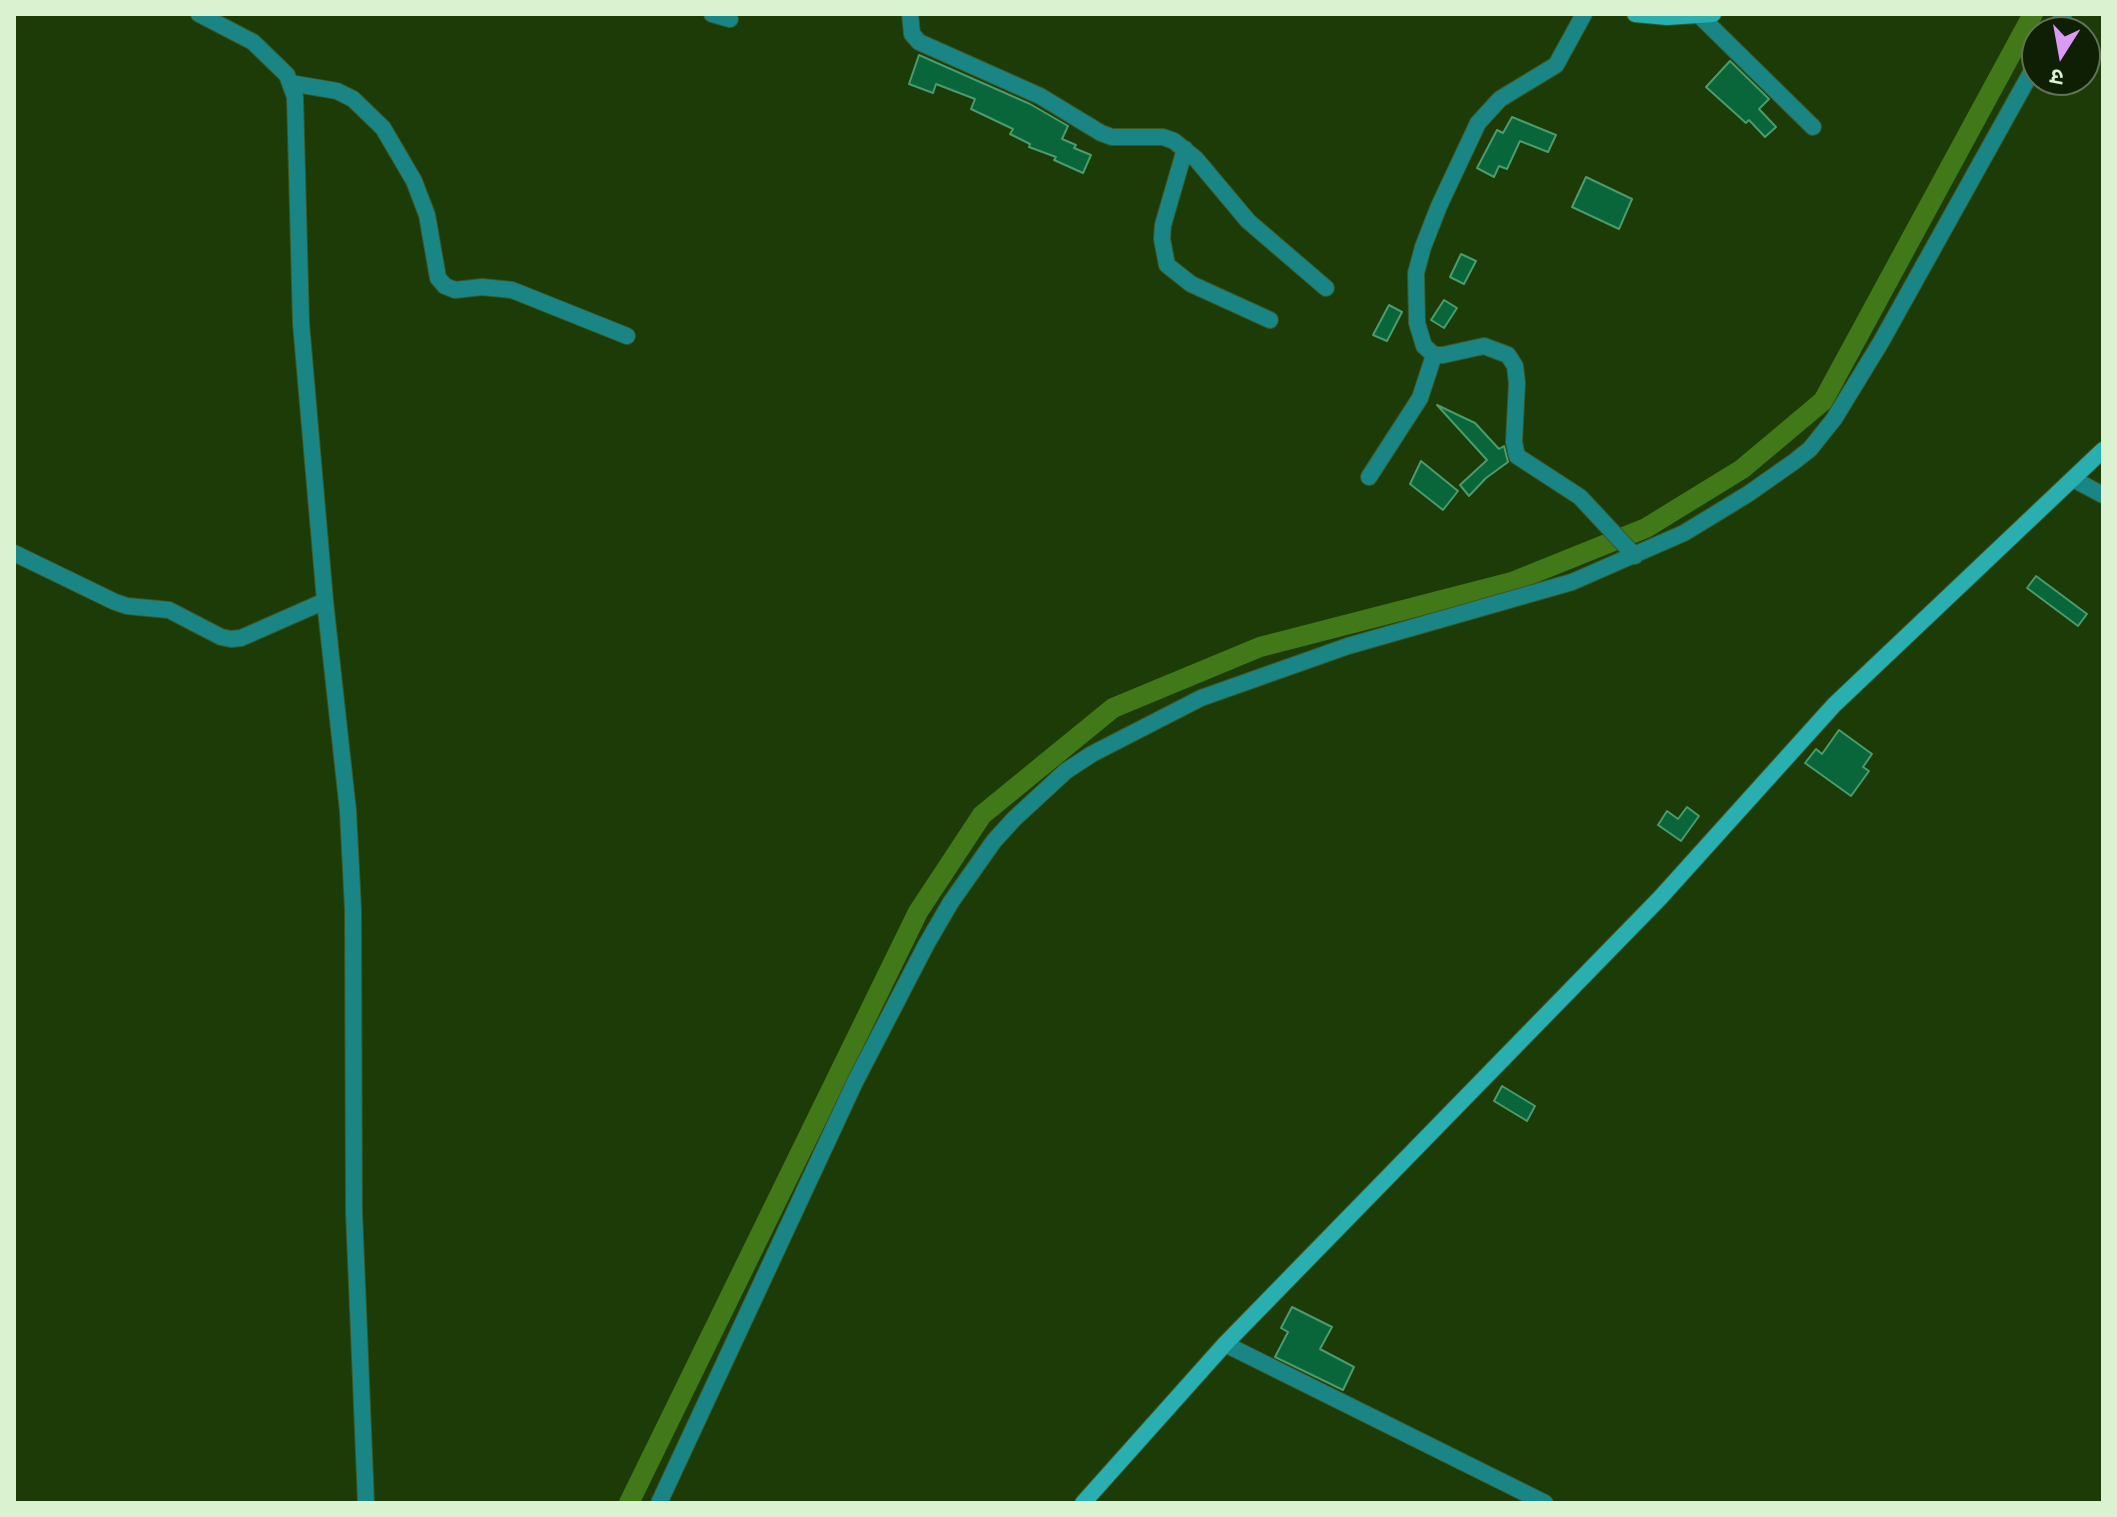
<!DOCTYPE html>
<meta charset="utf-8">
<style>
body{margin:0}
#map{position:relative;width:2117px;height:1517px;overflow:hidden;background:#1c3b06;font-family:"Titillium Web","Noto Sans Devanagari",sans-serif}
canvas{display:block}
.frame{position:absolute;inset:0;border:16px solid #daf2cf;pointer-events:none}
.north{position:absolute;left:2021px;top:16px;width:80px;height:80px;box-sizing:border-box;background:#0e1f04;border:2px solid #607355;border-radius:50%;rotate:191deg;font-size:22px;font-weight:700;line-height:32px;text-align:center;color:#daf2cf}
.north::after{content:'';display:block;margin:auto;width:28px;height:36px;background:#db9af6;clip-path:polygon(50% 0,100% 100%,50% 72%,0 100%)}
</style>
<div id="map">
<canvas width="2117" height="1517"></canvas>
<div class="frame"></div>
<div class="north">उ</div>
</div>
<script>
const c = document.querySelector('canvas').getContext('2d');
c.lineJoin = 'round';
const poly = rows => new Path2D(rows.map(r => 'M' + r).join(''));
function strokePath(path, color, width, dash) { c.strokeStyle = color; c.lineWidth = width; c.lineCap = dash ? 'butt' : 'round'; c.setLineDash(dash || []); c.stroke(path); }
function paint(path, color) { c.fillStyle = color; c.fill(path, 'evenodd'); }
strokePath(poly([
 [629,1503,918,912,982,815,1113,708,1260,647,1512,582,1646,528,1742,469,1823,401,2033,14]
]), '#417919', 20);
const building = poly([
 [919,55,1030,104,1068,126,1062,139,1076,145,1074,148,1091,155,1083,173,1054,160,1056,157,1029,147,1030,144,1010,134,1013,129,971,109,975,99,936,84,933,93,909,84,919,55],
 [1730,61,1769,99,1759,109,1776,127,1765,137,1749,120,1746,123,1706,87,1730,61],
 [1512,117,1556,135,1548,152,1520,141,1507,169,1499,166,1494,177,1477,168,1497,130,1503,133,1512,117],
 [1586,177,1632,199,1619,229,1572,207,1586,177],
 [1461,254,1476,261,1464,284,1450,277,1461,254],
 [1444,300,1457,308,1444,328,1431,320,1444,300],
 [1389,305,1402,312,1387,341,1373,335,1389,305],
 [1437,405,1475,423,1499,449,1504,446,1508,462,1486,478,1469,496,1460,485,1487,460,1437,405],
 [1421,461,1458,491,1443,510,1410,484,1421,461],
 [2036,576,2087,614,2078,626,2027,588,2036,576],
 [1839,730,1872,754,1863,767,1869,771,1851,796,1805,763,1816,749,1822,754,1839,730],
 [1687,807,1699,816,1681,841,1658,825,1667,811,1678,819,1687,807],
 [1502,1086,1535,1106,1527,1121,1494,1101,1502,1086],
 [1292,1307,1332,1327,1320,1349,1354,1367,1343,1390,1275,1357,1288,1332,1281,1328,1292,1307]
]);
paint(building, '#08663a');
strokePath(building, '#4c9b6c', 2);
const street = poly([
 [199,14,253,42,287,75,295,97,301,323,325,601,348,811,353,909,354,1212,366,1503],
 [712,14,730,19],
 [910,14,912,34,919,42,1040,96,1101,133,1112,137,1163,137,1174,141,1196,159,1248,221,1326,288],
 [1584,14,1556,65,1500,99,1478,123,1439,206,1423,247,1416,273,1417,323,1424,346,1434,355,1443,355,1484,346,1508,355,1515,366,1517,383,1514,442,1517,456,1580,497,1635,556],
 [1700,16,1813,127],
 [2054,32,2064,14],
 [290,83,337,91,353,99,383,128,414,181,427,215,438,278,445,286,455,290,482,287,512,290,627,336],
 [1185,149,1163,225,1162,239,1167,265,1191,284,1270,320],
 [1369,477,1420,398,1434,355],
 [2073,479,2103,495],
 [14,553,115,602,127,606,169,610,221,637,231,639,241,638,325,601],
 [1225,1344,1545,1503],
 [659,1503,855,1082,926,945,951,902,994,841,1014,819,1066,771,1092,754,1201,698,1348,646,1572,582,1684,533,1748,494,1795,461,1810,449,1834,419,1881,342,2037,62]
]);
const secondary = poly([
 [1635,14,1667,17,1713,14],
 [1083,1503,1225,1344,1660,898,1834,705,2103,450]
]);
strokePath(street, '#3a5826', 18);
strokePath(secondary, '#3a5826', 18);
strokePath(street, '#1a8585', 16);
strokePath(secondary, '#29afb0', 16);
</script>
